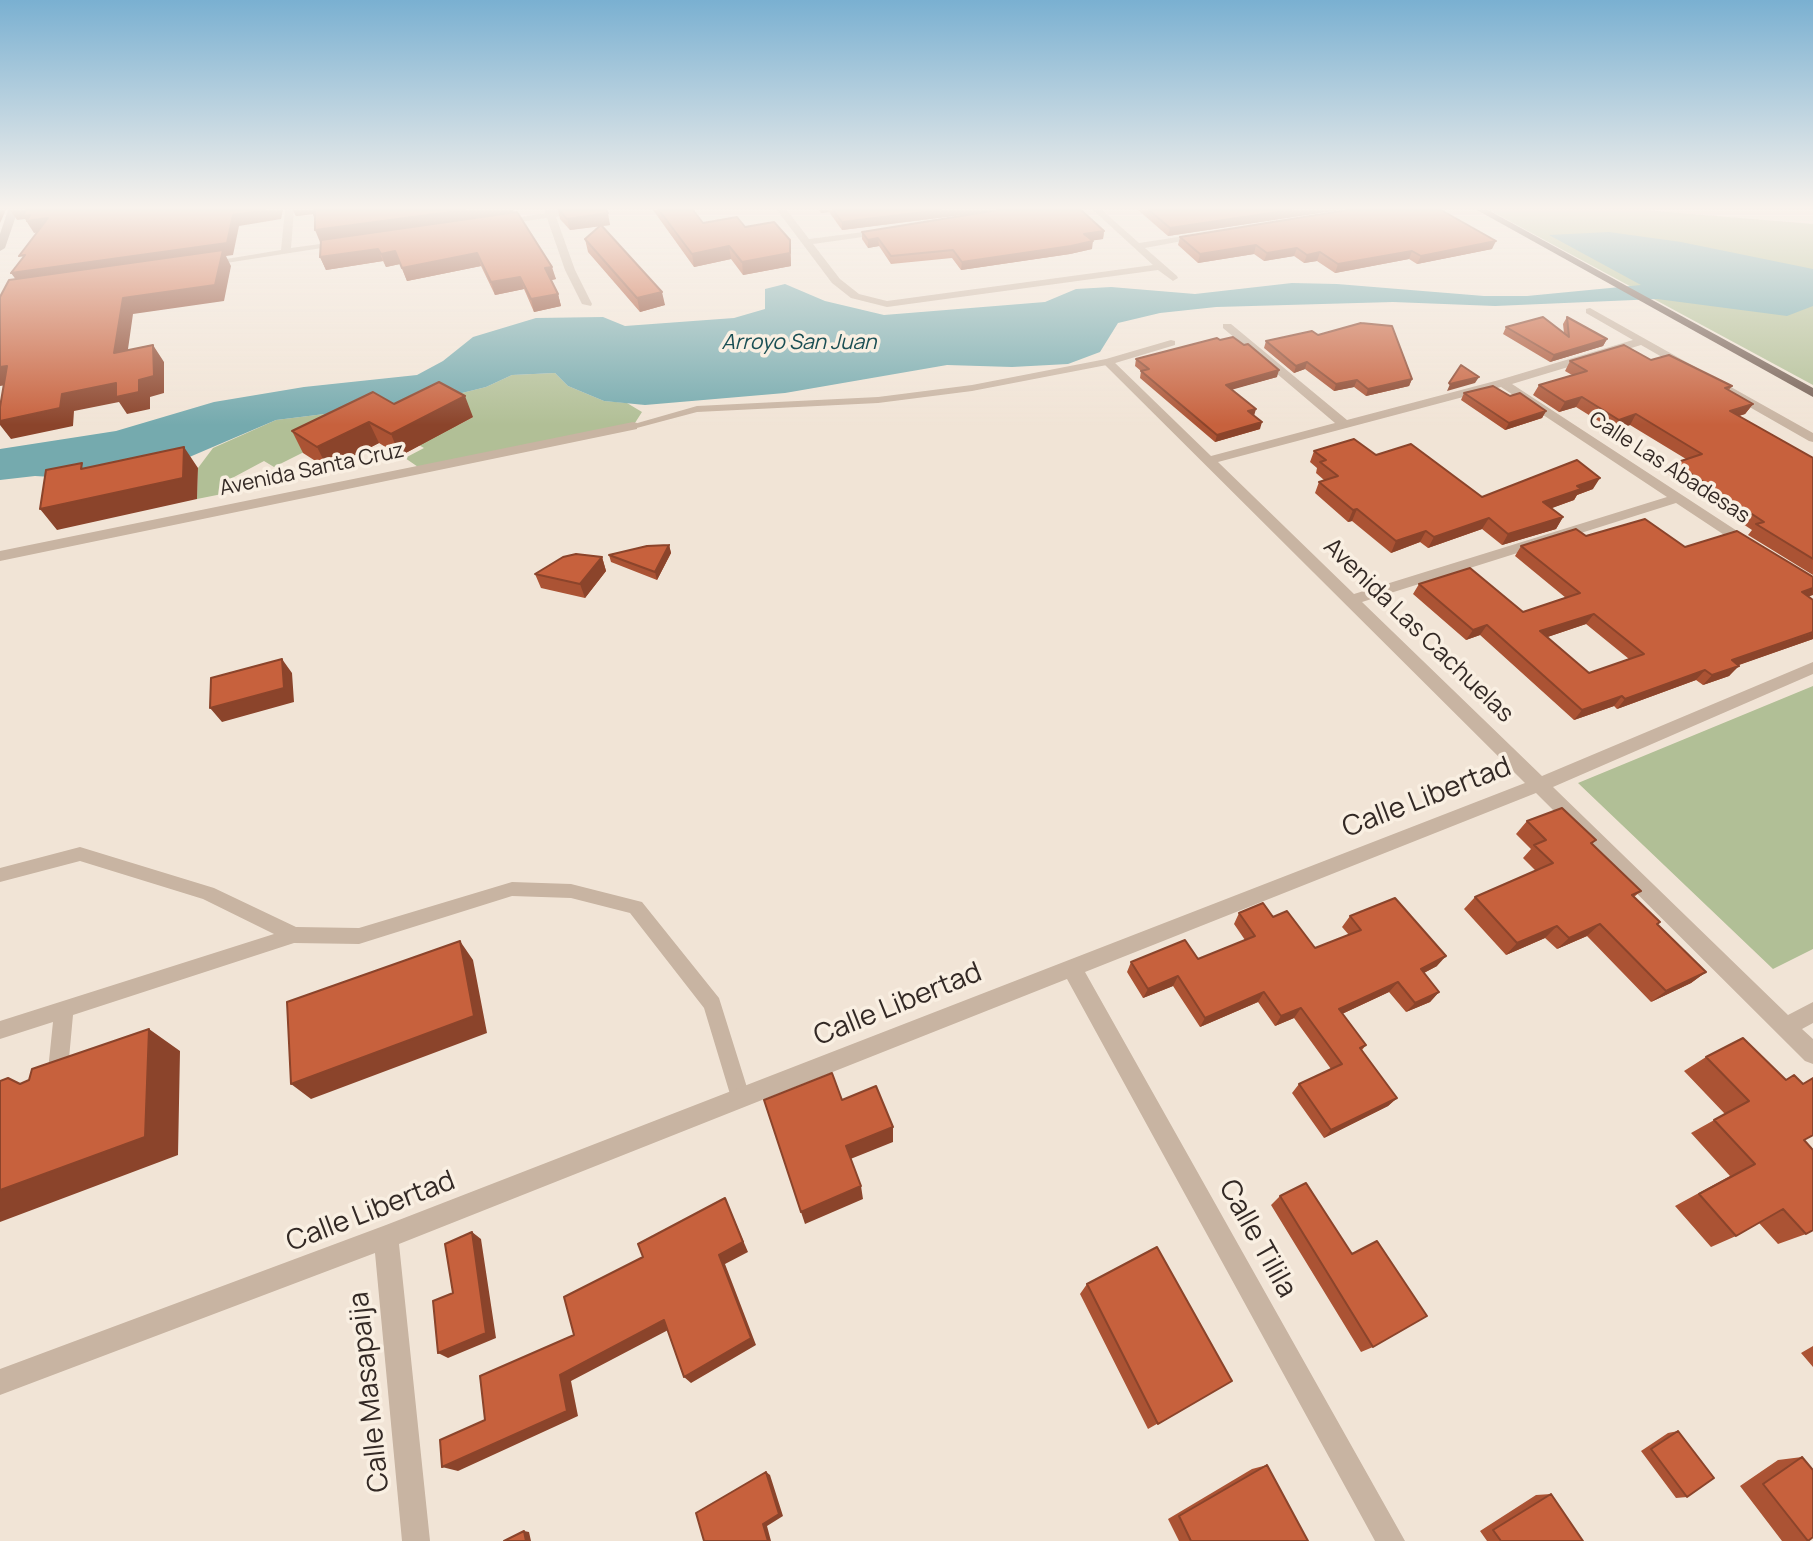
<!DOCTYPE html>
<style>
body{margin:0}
canvas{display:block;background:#f1e4d6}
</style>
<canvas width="1813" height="1541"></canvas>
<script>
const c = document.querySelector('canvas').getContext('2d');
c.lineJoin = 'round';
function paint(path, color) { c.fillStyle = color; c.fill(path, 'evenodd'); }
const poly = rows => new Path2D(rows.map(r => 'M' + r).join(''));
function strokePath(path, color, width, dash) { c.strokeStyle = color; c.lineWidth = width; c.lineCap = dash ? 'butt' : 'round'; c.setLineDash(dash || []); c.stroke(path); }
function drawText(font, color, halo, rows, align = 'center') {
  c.font = font + ' Manrope,sans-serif'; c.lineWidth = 7; c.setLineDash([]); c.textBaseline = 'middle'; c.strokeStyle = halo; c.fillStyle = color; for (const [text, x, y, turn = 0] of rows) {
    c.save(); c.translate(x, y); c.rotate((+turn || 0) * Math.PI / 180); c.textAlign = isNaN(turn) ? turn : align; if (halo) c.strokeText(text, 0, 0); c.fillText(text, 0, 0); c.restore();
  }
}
paint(poly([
 [1489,210,1644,210,1813,224,1813,385],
 [555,373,568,386,604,401,627,403,642,412,633,426,421,469,405,458,424,448,401,435,458,425,473,417,382,413,274,467,264,461,221,484,232,492,197,499,198,468,213,448,276,420,430,401,486,387,512,375],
 [1813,686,1813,949,1773,969,1578,783]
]), '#b1bf96');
paint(poly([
 [1609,232,1681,242,1813,269,1813,306,1787,316,1657,299,1495,306,1393,302,1216,307,1160,313,1118,323,1100,352,1068,364,1012,367,947,365,785,393,645,405,604,401,568,386,555,373,512,375,486,387,430,401,276,420,152,473,68,478,35,476,0,480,0,449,116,431,214,402,304,387,417,375,443,361,473,337,536,318,603,317,625,326,734,318,765,309,765,289,785,284,825,301,884,315,1045,302,1076,289,1111,287,1195,294,1292,283,1337,284,1484,296,1527,296,1641,285,1549,235]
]), '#75aaae');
paint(poly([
 [1171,340,1175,341,1175,345,1112,364,972,391,878,403,697,412,633,429,627,426,697,406,878,397,972,385,1106,359,1171,340],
 [80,847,214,888,296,927,359,928,512,882,571,884,642,902,719,998,750,1097,747,1104,740,1107,733,1104,704,1008,630,913,571,898,512,896,359,944,294,943,73,1015,67,1080,64,1087,57,1090,50,1087,47,1080,53,1022,0,1039,0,1021,274,934,203,899,80,861,0,882,0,868,80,847]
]), '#c8b4a2');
paint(poly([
 [285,210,294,210,291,248,342,241,347,244,207,266,202,263,281,250,285,210],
 [545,210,590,210,556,217,575,270,592,304,591,306,582,304,565,270,547,218,498,225,493,222,545,213,545,210],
 [777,210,787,210,809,239,887,229,889,231,884,234,813,244,840,279,859,294,887,301,1153,265,1093,210,1102,210,1139,243,1204,233,1209,236,1145,248,1177,276,1178,278,1173,281,1158,270,887,307,851,298,832,283,777,210],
 [1590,308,1813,433,1813,442,1809,441,1641,345,1512,384,1754,542,1754,548,1744,548,1676,503,1362,602,1542,776,1813,662,1813,674,1553,787,1788,1015,1813,1002,1813,1023,1802,1029,1813,1039,1813,1064,1805,1061,1536,793,1085,972,1405,1541,1375,1541,1067,979,399,1244,430,1541,402,1541,375,1253,0,1395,0,1369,386,1225,1525,783,1102,362,1112,360,1211,456,1335,423,1223,328,1223,324,1231,324,1347,420,1499,380,1633,340,1586,313,1586,309,1590,308],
 [1501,387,1667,497,1354,594,1218,462,1501,387],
 [633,422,637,423,637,429,0,561,0,551,633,422]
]), '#c8b4a2');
paint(poly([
 [8,210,18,210,5,248,0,251,0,234,8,210]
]), '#9c8374');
paint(poly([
 [1477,210,1488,210,1813,388,1813,397,1477,210]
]), '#756055');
paint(poly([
 [293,210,513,210,514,213,556,279,551,280,558,294,561,306,534,312,524,289,495,295,481,266,407,281,400,264,386,267,383,261,326,270,320,257,321,242,313,214,296,216],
 [558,210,606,210,610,225,602,226,665,305,640,312,588,252,585,239,600,226,570,230,560,219],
 [653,210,693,210,703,223,745,227,790,240,791,266,743,275,731,259,694,267],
 [819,210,1081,210,1104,231,1103,239,1092,240,1092,249,1070,254,961,270,952,258,891,264,879,246,868,248,862,239,862,232,986,212,842,230,829,212,821,213],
 [1138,210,1441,210,1492,249,1417,264,1409,259,1335,273,1317,261,1304,263,1294,256,1264,261,1254,254,1198,263,1178,245,1180,237,1340,211,1339,210,1168,236],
 [1567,317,1607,339,1603,346,1550,362,1503,334,1506,327,1564,333,1563,324],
 [1318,335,1412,379,1409,386,1366,396,1354,387,1334,391,1305,369,1294,373,1264,348,1266,341],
 [1136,359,1277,377,1232,389,1254,416,1260,429,1215,442,1140,378,1141,371,1135,366],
 [1651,360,1732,386,1729,390,1753,404,1745,414,1739,416,1813,458,1813,575,1748,535,1752,530,1668,474,1675,463,1686,459,1630,425,1613,430,1576,407,1559,412,1533,395,1539,385,1572,375,1565,371,1570,361],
 [1464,393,1510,396,1546,411,1542,418,1505,430,1461,400],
 [394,404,473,417,400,456,379,443,328,469,303,453,292,431],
 [1314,451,1376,455,1482,497,1593,489,1577,495,1574,500,1551,508,1563,517,1556,529,1502,545,1482,529,1428,548,1420,542,1391,553,1352,521,1348,522,1315,493,1319,482,1324,480,1316,473,1317,468,1310,462],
 [1586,536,1685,547,1808,597,1813,600,1813,639,1738,665,1729,676,1703,685,1696,680,1617,709,1614,706,1574,720,1480,635,1466,640,1413,594,1419,584,1523,612,1566,598,1515,556,1521,546],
 [1586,624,1629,659,1589,673,1547,637],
 [669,545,671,553,657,580,611,562,609,555],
 [602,557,606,571,585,598,541,588,535,574],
 [1527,821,1596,840,1592,844,1641,891,1634,897,1660,922,1657,924,1706,972,1691,983,1651,1002,1587,936,1557,949,1545,938,1506,955,1464,909,1475,897,1536,871,1523,858,1531,849,1516,834],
 [1239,913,1273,917,1315,948,1349,935,1342,927,1350,916,1437,966,1424,973,1439,992,1430,1002,1406,1012,1389,992,1342,1014,1366,1045,1362,1050,1397,1098,1388,1106,1324,1138,1292,1093,1299,1084,1331,1069,1294,1018,1275,1026,1258,1002,1200,1027,1173,986,1143,998,1127,972,1131,962,1198,959,1245,940,1234,924],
 [1706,1057,1804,1140,1806,1234,1778,1244,1759,1223,1736,1236,1711,1247,1675,1206,1730,1176,1691,1133,1725,1114,1684,1071],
 [1280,1196,1373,1347,1361,1352,1271,1205],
 [1087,1284,1232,1381,1148,1429,1080,1294],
 [1813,1346,1813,1367,1801,1353],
 [1678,1431,1687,1497,1676,1498,1641,1451,1668,1433],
 [1802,1457,1808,1541,1782,1541,1740,1486,1778,1460],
 [1267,1465,1308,1541,1179,1541,1168,1519,1252,1469],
 [1551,1494,1583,1541,1487,1541,1480,1531,1536,1495]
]), '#ab5334');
paint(poly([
 [0,210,6,210,0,223],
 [10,210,29,210,48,218,55,230,34,233,25,219,17,220],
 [264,210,283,210,281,219,239,226,233,255,226,256,231,266,224,301,133,314,125,370,114,353,123,298,20,285,11,273,233,215],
 [293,210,315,210,316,221,313,214,296,216],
 [465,210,513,210,514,215,320,242,315,230],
 [821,210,829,210,829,212,821,213],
 [940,210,1001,210,842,230,842,222],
 [1291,210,1339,210,1168,236,1170,228],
 [608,213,610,225,570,230,567,219],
 [1104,231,1103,239,1083,242,1084,234],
 [878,238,879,246,868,248,868,240],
 [790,240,791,266,743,275,742,262],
 [1093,241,1092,249,1070,254,961,270,962,262],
 [1496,241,1492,249,1417,264,1421,256],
 [1256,245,1254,254,1198,263,1200,254],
 [729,246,731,259,694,267,692,254],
 [1297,248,1294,256,1264,261,1267,253],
 [378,249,383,261,326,270,320,257],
 [395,251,400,264,386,267,381,254],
 [1412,251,1409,259,1335,273,1338,264],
 [1320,252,1317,261,1304,263,1307,255],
 [477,253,481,266,407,281,402,268],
 [552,267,556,279,548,281,545,268],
 [520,277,524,289,495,295,491,282],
 [662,292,665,305,640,312,637,298],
 [558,294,561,306,534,312,531,299],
 [1607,339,1603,346,1550,362,1554,355],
 [153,345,164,362,164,393,150,397,150,409,127,414,119,402,74,411,73,426,11,439,0,425,0,421,62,394,116,383,139,380],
 [1307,362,1305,369,1294,373,1296,366],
 [7,366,20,383,0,386,0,367],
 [1279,370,1277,377,1224,392,1226,385],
 [1479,377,1475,383,1447,391,1450,384],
 [1412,379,1409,386,1366,396,1368,389],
 [1357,380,1354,387,1334,391,1336,384],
 [465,396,473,417,400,456,391,434],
 [1582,397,1576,407,1559,412,1565,402],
 [1753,404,1745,414,1722,421,1730,411],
 [1256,409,1254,416,1248,411],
 [1546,411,1542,418,1505,430,1509,423],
 [1636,414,1630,425,1613,430,1619,420],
 [369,422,379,443,328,469,317,447],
 [1262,422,1260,429,1215,442,1217,435],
 [184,447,198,468,197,499,57,530,40,509],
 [1600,478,1593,489,1577,495,1574,500,1536,514,1543,502,1577,486],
 [1357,509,1352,521,1348,522,1353,510],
 [1563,517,1556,529,1502,545,1508,534],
 [1489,518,1482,529,1428,548,1434,537],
 [1426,531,1420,542,1391,553,1396,541],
 [669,545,671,553,657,580,655,572],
 [602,557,606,571,585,598,580,584],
 [1813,588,1813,595,1792,603,1802,592],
 [1594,614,1586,624,1533,642,1540,631],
 [1487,625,1480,635,1466,640,1473,630],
 [1813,633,1813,639,1722,671,1732,660],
 [282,659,292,673,294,702,222,722,210,708],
 [1739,666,1729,676,1703,685,1712,675],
 [1705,670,1696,680,1617,709,1625,699],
 [1622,696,1614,706,1574,720,1582,710],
 [1600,924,1587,936,1557,949,1569,938],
 [1557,926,1545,938,1506,955,1517,943],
 [460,941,473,960,487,1033,311,1099,291,1084],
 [1446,956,1437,966,1412,979,1421,969],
 [1706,972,1691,983,1651,1002,1666,991],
 [1178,976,1173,986,1143,998,1148,989],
 [1398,982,1389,992,1331,1019,1339,1009],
 [1264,992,1258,1002,1200,1027,1205,1018],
 [1439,992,1430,1002,1406,1012,1415,1003],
 [1301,1008,1294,1018,1275,1026,1281,1016],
 [149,1029,180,1051,178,1155,0,1222,0,1190],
 [1397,1098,1388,1106,1324,1138,1331,1130],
 [893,1127,893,1142,848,1160,846,1146],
 [861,1186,863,1199,805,1224,801,1212],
 [725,1198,748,1252,725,1264,756,1345,691,1383,684,1377,719,1255],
 [472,1232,481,1239,496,1338,448,1358,438,1353],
 [664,1320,672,1328,571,1381,578,1416,458,1471,442,1467,560,1375],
 [766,1472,770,1475,783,1516,767,1526,771,1541,768,1541,763,1524],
 [524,1531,529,1532,531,1541,526,1541]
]), '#8b442b');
const building = poly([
 [26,210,264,210,233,215,227,243,11,273,25,255,19,256,48,218,27,221,30,215,23,216,26,210],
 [315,210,465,210,315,230,315,210],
 [559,210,606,210,608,213,567,219,559,210],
 [659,210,693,210,703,223,737,217,745,227,774,222,790,240,790,253,742,262,729,246,692,254,659,210],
 [833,210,940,210,842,222,833,210],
 [998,210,1081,210,1104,231,1084,234,1093,241,1071,246,962,262,953,250,891,256,878,238,868,240,862,232,998,210],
 [1149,210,1291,210,1170,228,1149,210],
 [1347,210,1441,210,1496,241,1421,256,1412,251,1338,264,1320,252,1307,255,1297,248,1267,253,1256,245,1200,254,1180,237,1347,210],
 [517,212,552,267,545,268,558,294,531,299,520,277,491,282,477,253,402,268,395,251,381,254,378,249,320,257,321,240,517,212],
 [601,225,662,292,637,298,585,239,601,225],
 [223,250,215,285,123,298,114,353,153,345,154,376,139,380,139,392,116,397,116,383,62,394,60,408,0,421,0,407,7,366,0,367,0,297,9,280,223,250],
 [1543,317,1569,337,1567,317,1607,339,1554,355,1506,327,1543,317],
 [1361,323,1392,326,1412,379,1368,389,1357,380,1336,384,1307,362,1296,366,1266,341,1312,331,1318,335,1361,323],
 [1233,337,1244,345,1248,344,1279,370,1226,385,1256,409,1248,411,1262,422,1217,435,1141,371,1149,369,1136,359,1217,338,1220,340,1233,337],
 [1624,345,1651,360,1669,355,1732,386,1725,388,1753,404,1730,411,1813,458,1813,559,1756,524,1764,522,1675,463,1702,454,1636,414,1619,420,1582,397,1565,402,1539,385,1587,371,1570,361,1624,345],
 [1461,365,1479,377,1450,384,1449,383,1461,365],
 [439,382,465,396,391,434,369,422,317,447,292,431,373,392,394,404,439,382],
 [1493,386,1510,396,1520,393,1546,411,1509,423,1464,393,1493,386],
 [1354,439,1376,455,1411,444,1482,497,1577,460,1600,478,1577,486,1581,489,1543,502,1563,517,1508,534,1489,518,1434,537,1426,531,1396,541,1357,509,1353,510,1319,482,1338,476,1320,462,1326,460,1314,451,1354,439],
 [184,447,183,478,40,509,46,470,82,463,81,469,184,447],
 [1645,519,1685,547,1737,531,1813,577,1813,588,1802,592,1813,600,1813,632,1732,660,1739,666,1712,675,1705,670,1625,699,1622,696,1582,710,1487,625,1473,630,1419,584,1470,568,1523,612,1580,593,1521,546,1576,529,1586,536,1645,519],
 [1594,614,1644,654,1589,673,1540,631,1594,614],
 [669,545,655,572,609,555,647,546,669,545],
 [576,554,602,557,580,584,535,574,563,557,576,554],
 [282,659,284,688,210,708,211,678,282,659],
 [1562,808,1596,840,1591,843,1641,891,1632,895,1660,922,1657,924,1706,972,1666,991,1600,924,1569,938,1557,926,1517,943,1475,897,1553,863,1534,845,1546,840,1527,821,1562,808],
 [1395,898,1446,956,1421,969,1439,992,1415,1003,1398,982,1339,1009,1366,1045,1360,1048,1397,1098,1331,1130,1299,1084,1342,1064,1301,1008,1281,1016,1264,992,1205,1018,1178,976,1148,989,1131,962,1185,940,1198,959,1255,936,1239,913,1263,903,1273,917,1287,911,1315,948,1361,930,1350,916,1395,898],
 [460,941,474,1016,291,1084,287,1002,460,941],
 [149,1029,145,1137,0,1190,0,1081,8,1078,20,1084,29,1080,32,1069,149,1029],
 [1743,1038,1786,1080,1794,1075,1803,1084,1813,1078,1813,1135,1804,1140,1813,1150,1813,1230,1806,1234,1783,1209,1736,1236,1699,1194,1755,1164,1714,1120,1749,1101,1706,1057,1743,1038],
 [832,1073,842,1100,876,1086,893,1127,846,1146,861,1186,801,1212,764,1100,832,1073],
 [1306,1183,1352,1254,1377,1241,1427,1316,1373,1347,1280,1196,1306,1183],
 [725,1198,743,1242,719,1255,751,1338,684,1377,664,1320,560,1375,567,1411,442,1467,440,1440,485,1420,480,1376,574,1335,564,1297,643,1257,638,1244,725,1198],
 [472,1232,486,1333,438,1353,433,1301,453,1293,445,1244,472,1232],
 [1157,1247,1232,1381,1158,1424,1087,1284,1157,1247],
 [1678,1431,1714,1478,1687,1497,1651,1449,1678,1431],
 [1802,1457,1813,1470,1813,1537,1808,1541,1763,1484,1802,1457],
 [1267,1465,1308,1541,1191,1541,1179,1516,1267,1465],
 [766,1472,779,1514,763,1524,768,1541,704,1541,696,1513,766,1472],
 [1551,1494,1583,1541,1501,1541,1493,1530,1551,1494],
 [524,1531,526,1541,504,1541,524,1531]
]);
paint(building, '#c7613d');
strokePath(building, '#8b442b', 2);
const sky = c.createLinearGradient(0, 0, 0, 425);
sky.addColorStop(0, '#7ab0d1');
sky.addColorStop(0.49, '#f9f3ed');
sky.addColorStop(1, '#f9f3ed00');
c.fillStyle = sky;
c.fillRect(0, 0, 1813, 425);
drawText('italic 21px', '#1a4f54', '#f9efe2', [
 ["Arroyo San Juan",799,343]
]);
drawText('21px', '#332925', '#f9efe2', [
 ["Calle Las Abadesas",1669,468,33],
 ["Avenida Santa Cruz",312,470,-12]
]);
drawText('24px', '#332925', '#f9efe2', [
 ["Avenida Las Cachuelas",1418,631,44]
]);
drawText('28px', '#332925', '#f9efe2', [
 ["Calle Libertad",1427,798,-21],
 ["Calle Libertad",898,1005,-22],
 ["Calle Libertad",371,1212,-21],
 ["Calle Tilila",1257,1239,61],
 ["Calle Masapaija",370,1392,-96]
]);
</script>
